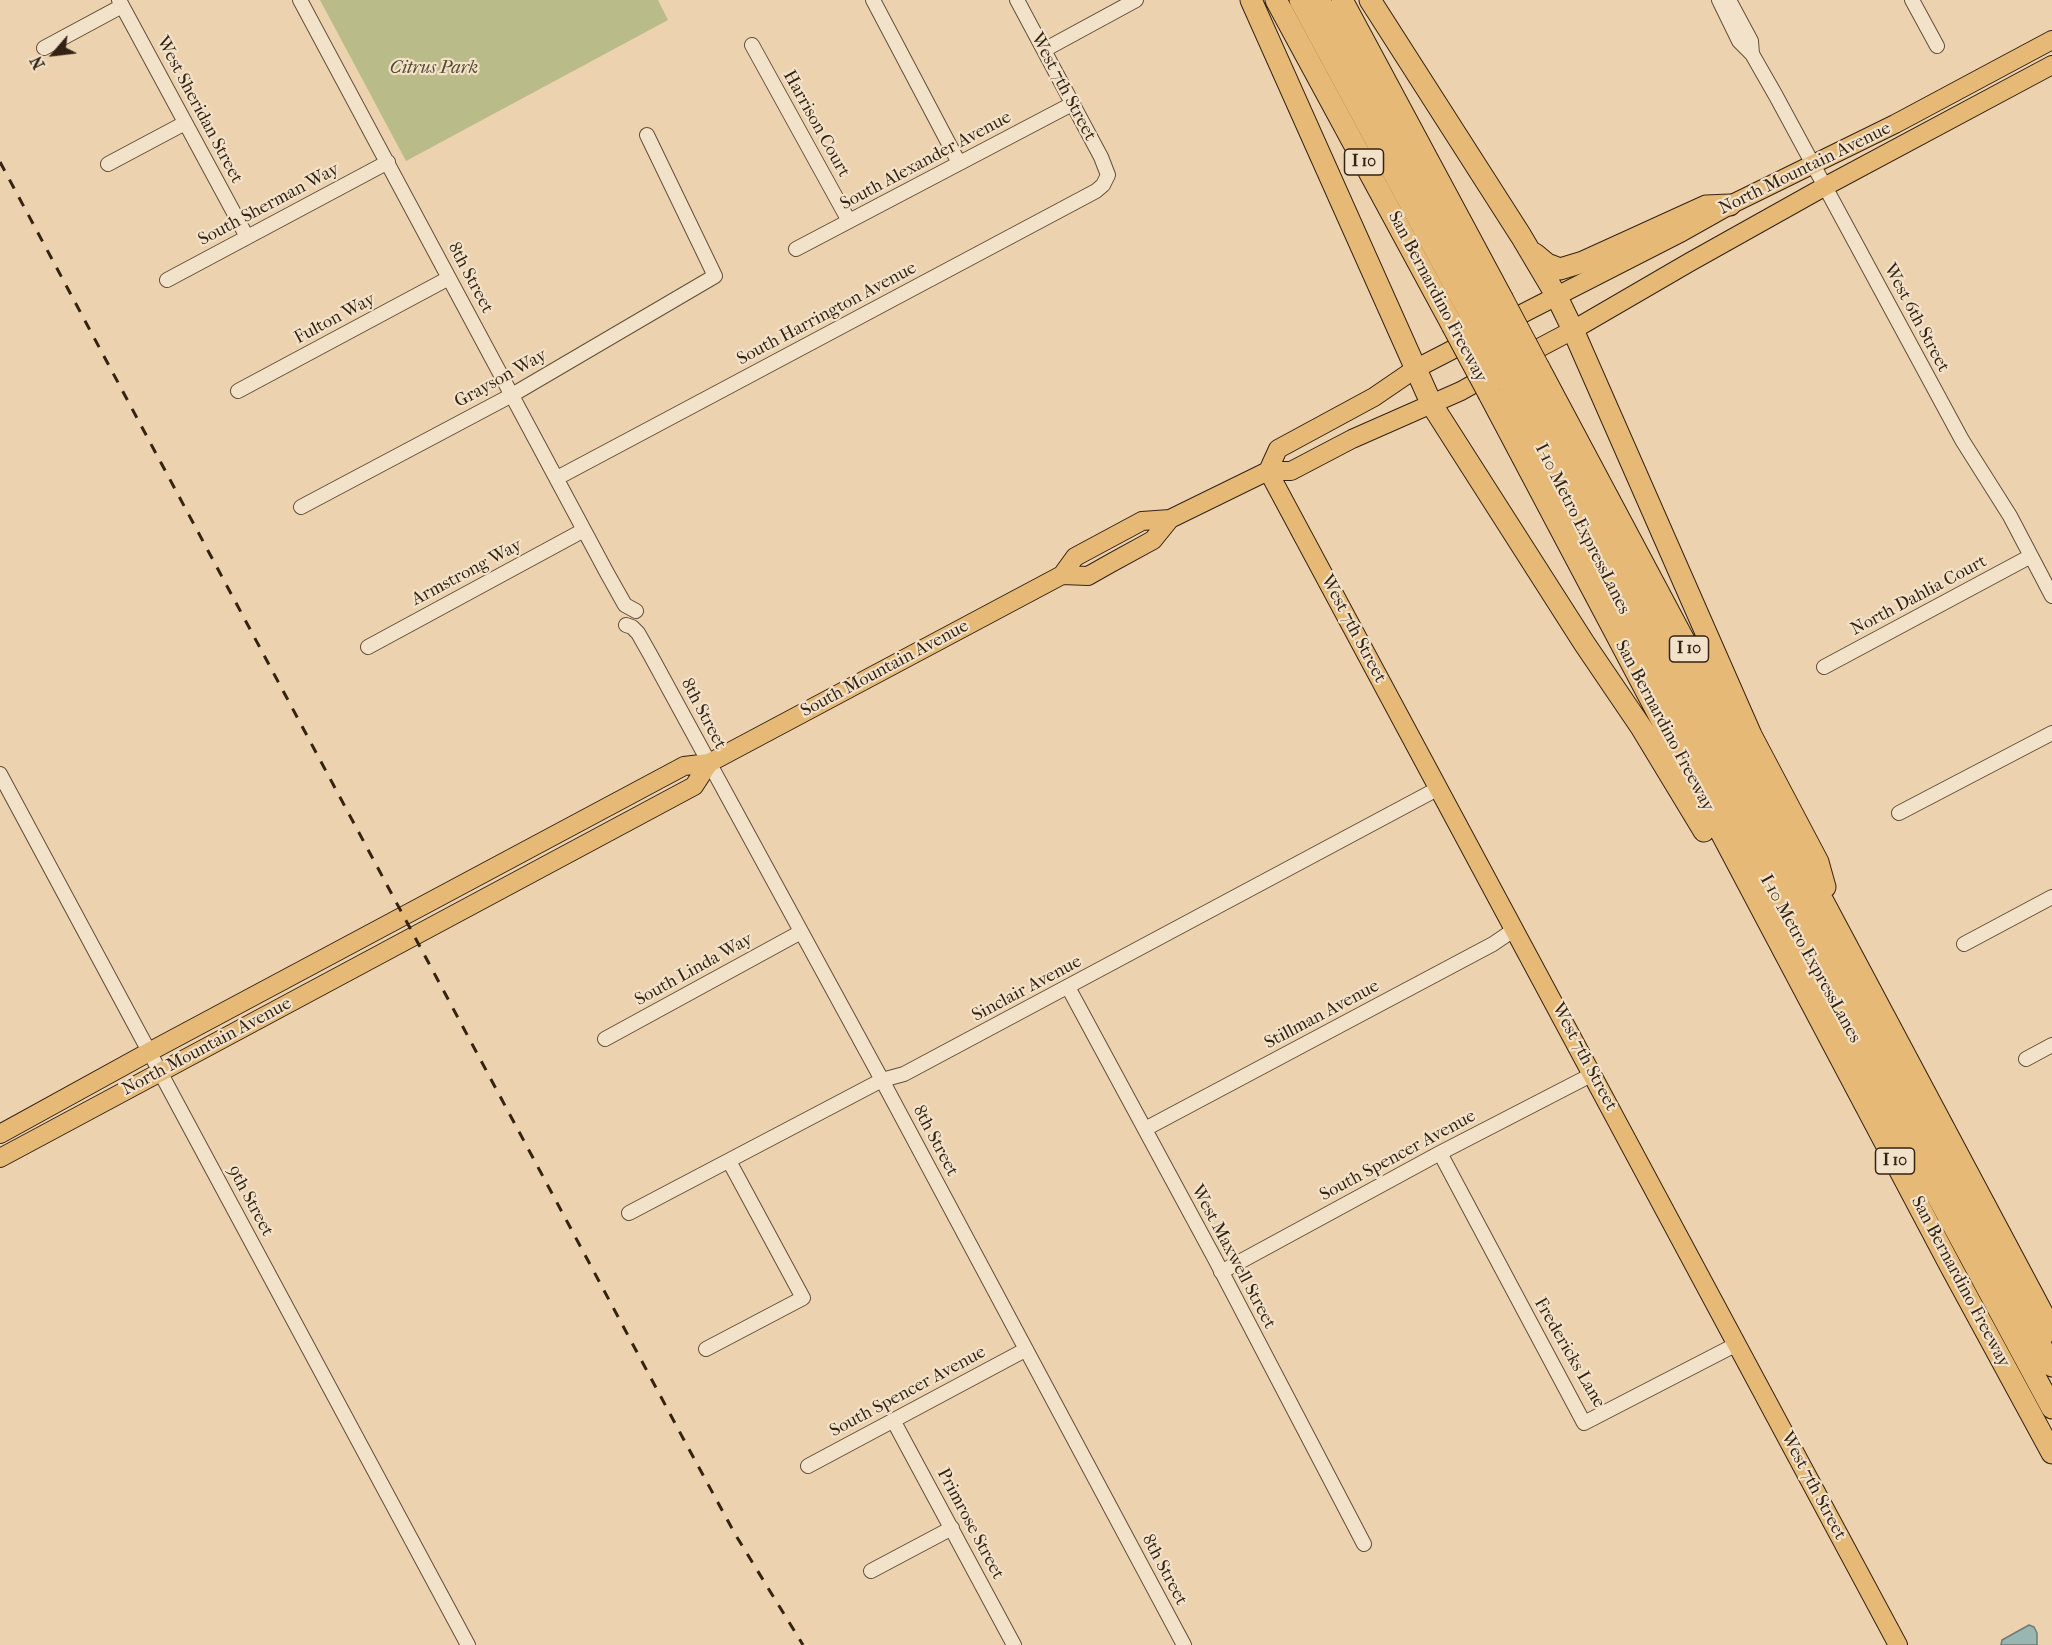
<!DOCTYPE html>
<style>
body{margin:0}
#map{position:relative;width:2052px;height:1645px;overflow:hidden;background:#ecd2ae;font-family:"IM FELL French Canon",serif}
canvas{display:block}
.north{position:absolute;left:24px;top:24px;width:60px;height:60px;-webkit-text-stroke:4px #f3e2ca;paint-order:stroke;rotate:242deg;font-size:16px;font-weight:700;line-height:24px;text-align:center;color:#342313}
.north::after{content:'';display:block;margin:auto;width:21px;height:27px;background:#342313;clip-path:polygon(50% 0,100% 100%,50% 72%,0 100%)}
</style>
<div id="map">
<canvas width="2052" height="1645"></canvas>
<div class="north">N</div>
</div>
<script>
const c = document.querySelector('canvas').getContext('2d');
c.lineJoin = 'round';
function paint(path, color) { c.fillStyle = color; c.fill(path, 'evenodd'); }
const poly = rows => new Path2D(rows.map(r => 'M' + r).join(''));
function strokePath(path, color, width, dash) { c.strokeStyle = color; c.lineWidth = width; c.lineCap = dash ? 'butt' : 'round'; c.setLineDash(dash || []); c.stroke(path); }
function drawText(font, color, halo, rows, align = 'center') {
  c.font = font + ' "IM FELL French Canon",serif'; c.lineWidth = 4.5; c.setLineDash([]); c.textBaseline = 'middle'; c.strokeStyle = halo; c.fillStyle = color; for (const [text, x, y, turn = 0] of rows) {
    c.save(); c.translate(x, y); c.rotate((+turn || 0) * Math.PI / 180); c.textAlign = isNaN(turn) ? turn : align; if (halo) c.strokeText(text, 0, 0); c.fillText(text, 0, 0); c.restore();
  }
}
paint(poly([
 [320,0,658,0,668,20,406,161]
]), '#b9bb89');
const water = poly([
 [2029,1625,2034,1627,2037,1633,2037,1645,2001,1645,2002,1640,2029,1625]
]);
paint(water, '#9ab6b2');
strokePath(water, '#717b72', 1.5);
const minor = poly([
 [119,0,247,237],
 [300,0,607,573,625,605,636,611],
 [873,0,959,163],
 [1719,0,1739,41,1752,54,1776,96,1962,440,2010,516,2052,596],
 [1729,0,1751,41,1752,54],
 [1912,0,1937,46],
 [752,45,849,221],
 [44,48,122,6],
 [1044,50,1136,0],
 [108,164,185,123],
 [796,249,1072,104],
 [167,280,388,162],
 [238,391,449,278],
 [557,478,1096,191,1103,185,1108,175,1101,157,1017,0],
 [301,507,512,395,715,276,647,135],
 [626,625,632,627,638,633,651,656,882,1080,1184,1645],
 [368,647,584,530],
 [1824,667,2031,556],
 [0,774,468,1645],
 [1899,813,2052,733],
 [1964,944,2052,897],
 [1068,987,1215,1259,1364,1544],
 [605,1039,801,932],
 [2026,1059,2052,1045],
 [1145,1129,1493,944,1515,929],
 [1440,1153,1584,1423,1737,1344],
 [629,1213,882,1080,904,1074,1439,788],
 [1221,1272,1440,1153,1593,1074],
 [706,1349,803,1298,729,1161],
 [893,1420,1014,1645],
 [808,1466,1025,1350],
 [871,1571,952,1528]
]);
const major = poly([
 [1502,324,1682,232,1730,205,1895,124,2052,40],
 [1520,358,1573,330,1690,262,1824,187,2052,65],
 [1268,471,1898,1645],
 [1268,471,1278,449,1374,397,1415,369,1475,338],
 [1062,575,1088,576,1111,563,1153,540,1170,519],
 [0,1134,149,1052,684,766,709,763,1062,575,1075,557,1142,521,1170,519,1268,471,1291,471,1352,439,1461,391,1493,373],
 [0,1158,694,786,709,763]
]);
const highway = poly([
 [1251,0,1432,405,1584,643,1641,727,1704,831],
 [1276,0,1452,325],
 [1300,0,1470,314],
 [1319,0,1483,304],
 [1342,0,1502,298],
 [1370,0,1521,236,1556,295,1573,330,1751,735,1818,862,1825,887],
 [1535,254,1547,264,1560,269,1583,262,1706,206,1730,205],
 [1539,368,2052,1331],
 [1522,378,1770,844,2052,1366],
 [1508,385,1700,757,2052,1408],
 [1489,394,1951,1267,2052,1453]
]);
strokePath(minor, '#624f3a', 16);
strokePath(major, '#342313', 20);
strokePath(highway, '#342313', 23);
strokePath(minor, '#f3e2ca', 14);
strokePath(major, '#e6b977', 18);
strokePath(highway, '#e6b977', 21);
strokePath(poly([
 [0,162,684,1440,735,1534,803,1645]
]), '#342313', 3, [10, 10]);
const highwayBridge = poly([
 [1502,298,1539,368],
 [1483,304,1522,378],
 [1470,314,1508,385],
 [1452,325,1489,394]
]);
strokePath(highwayBridge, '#342313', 23, []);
strokePath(highwayBridge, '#e6b977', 21);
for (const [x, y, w] of [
 [1364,162,39],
 [1689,649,39],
 [1895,1161,39]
]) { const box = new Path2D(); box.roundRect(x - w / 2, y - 13, w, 26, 4.5); c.fillStyle = '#f3e2ca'; c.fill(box); strokePath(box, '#342313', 1.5); }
drawText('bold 16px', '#342313', null, [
 ["I 10",1364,162],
 ["I 10",1689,649],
 ["I 10",1895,1161]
]);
drawText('italic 18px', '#554930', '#f3e2ca', [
 ["Citrus Park",434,69]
]);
drawText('18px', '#342313', '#f3e2ca', [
 ["West 7th Street",1063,87,62],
 ["West Sheridan Street",199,110,62],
 ["Harrison Court",816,124,61],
 ["South Alexander Avenue",926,161,-28],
 ["North Mountain Avenue",1805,169,-26],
 ["South Sherman Way",269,205,-28],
 ["8th Street",470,278,62],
 ["San Bernardino Freeway",1437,297,62],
 ["South Harrington Avenue",827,314,-28],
 ["West 6th Street",1916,318,62],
 ["Fulton Way",335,319,-28],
 ["Grayson Way",501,379,-29],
 ["I-10 Metro ExpressLanes",1582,529,63],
 ["Armstrong Way",467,573,-28],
 ["North Dahlia Court",1919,596,-28],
 ["West 7th Street",1353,629,62],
 ["South Mountain Avenue",885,669,-28],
 ["8th Street",703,714,62],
 ["San Bernardino Freeway",1664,726,62],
 ["I-10 Metro ExpressLanes",1810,959,61],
 ["South Linda Way",694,970,-29],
 ["Sinclair Avenue",1027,989,-28],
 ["Stillman Avenue",1322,1015,-28],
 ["North Mountain Avenue",207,1047,-28],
 ["West 7th Street",1584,1057,62],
 ["8th Street",935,1141,62],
 ["South Spencer Avenue",1398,1156,-28],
 ["9th Street",250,1201,62],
 ["West Maxwell Street",1233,1257,62],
 ["San Bernardino Freeway",1960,1282,62],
 ["Fredericks Lane",1569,1353,60],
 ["South Spencer Avenue",908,1392,-28],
 ["West 7th Street",1813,1486,62],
 ["Primrose Street",970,1524,62],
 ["8th Street",1164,1570,62]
]);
</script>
